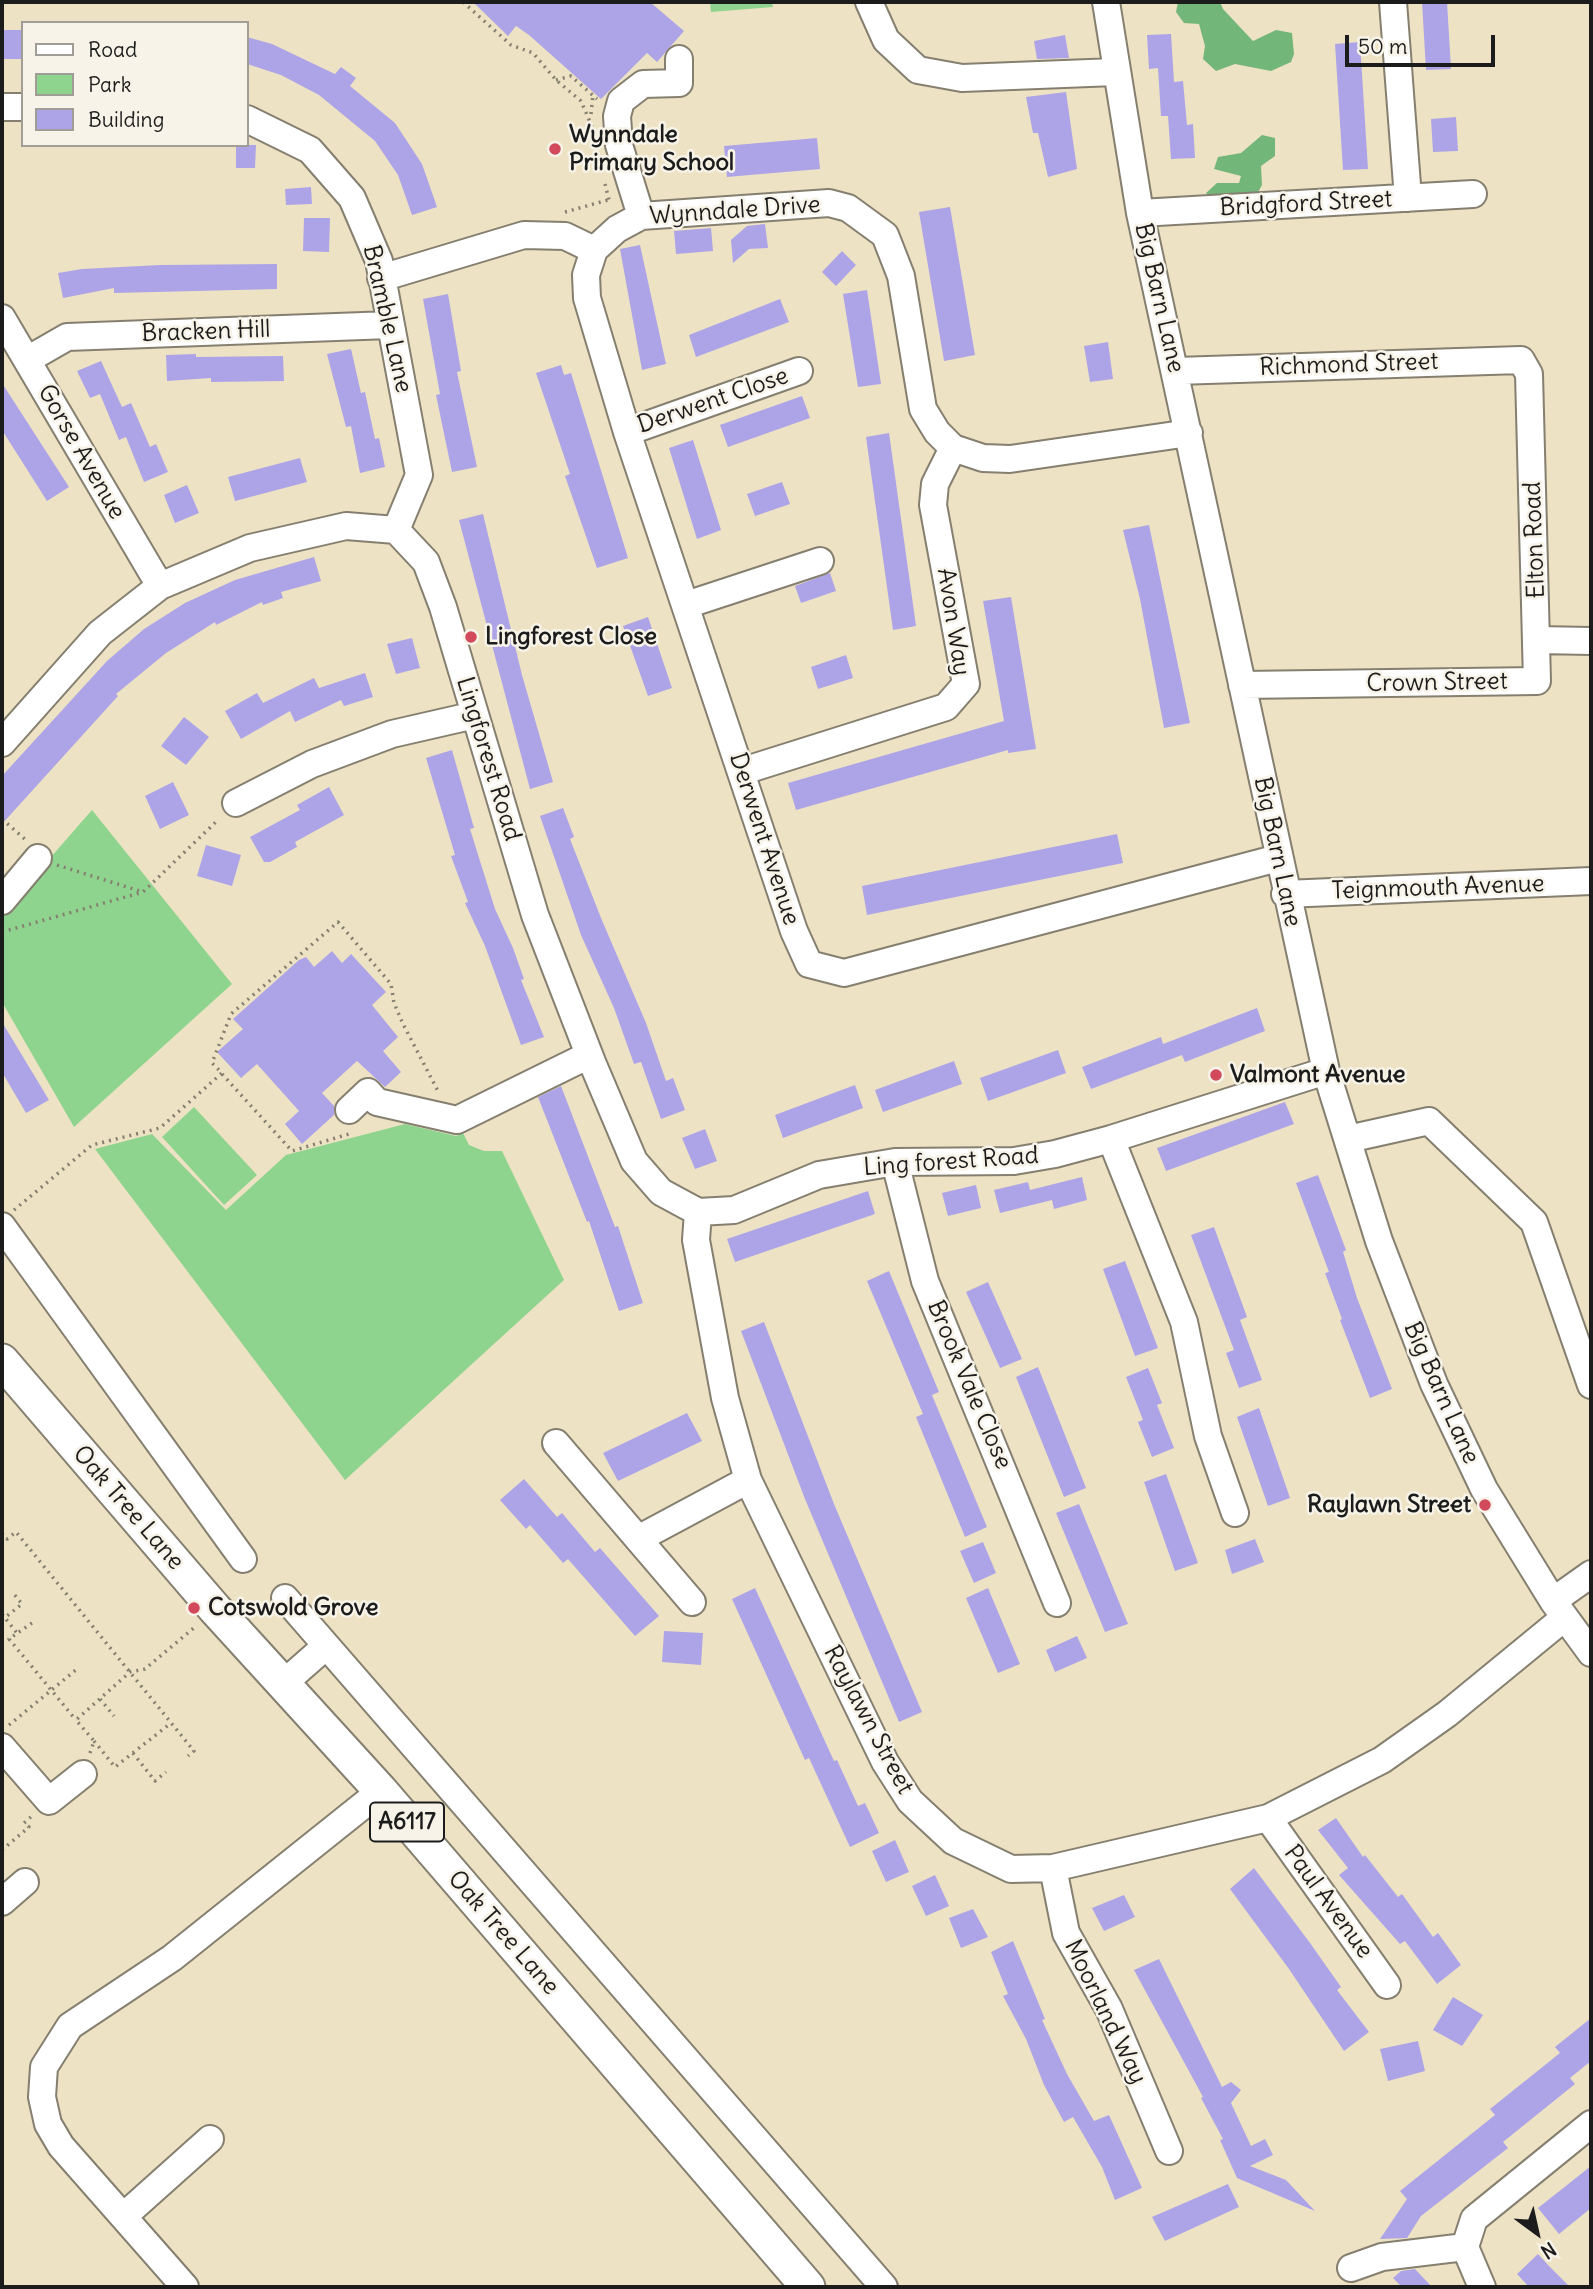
<!DOCTYPE html>
<style>
body{margin:0}
#map{position:relative;width:1593px;height:2289px;overflow:hidden;background:#eee2c4;font-family:Delius,sans-serif}
canvas{display:block}
.frame{position:absolute;inset:0;border:4px solid #1c1c1c;pointer-events:none}
.legend{position:absolute;left:21px;top:21px;width:228px;height:126px;box-sizing:border-box;background:#f7f3e8;border:2px solid #9f9d96;margin:0;padding:9px 12px;list-style:none;font-size:21px;color:#1c1c1c}
.legend li{display:flex;align-items:center;gap:14px;height:35px}
.legend b{width:35px;border:2px solid #9f9d96}
.north{position:absolute;left:1502px;top:2198px;width:70px;height:70px;-webkit-text-stroke:5px #f7f3e8;paint-order:stroke;rotate:147deg;font-size:19px;font-weight:700;line-height:28px;text-align:center;color:#1c1c1c}
.north::after{content:'';display:block;margin:auto;width:24px;height:32px;background:#1c1c1c;clip-path:polygon(50% 0,100% 100%,50% 72%,0 100%)}
.scale{position:absolute;left:1345px;top:35px;width:150px;height:32px;box-sizing:border-box;border:4px solid #1c1c1c;border-top:0;padding-left:9px;font-size:21px;line-height:24px;white-space:nowrap;color:#1c1c1c;-webkit-text-stroke:5px #f7f3e8;paint-order:stroke}
</style>
<div id="map">
<canvas width="1593" height="2289"></canvas>
<div class="frame"></div>
<ul class="legend">
<li><b style="height:9px;background:#fff"></b>Road</li>
<li><b style="height:19px;background:#8fd48e"></b>Park</li>
<li><b style="height:19px;background:#ada4e7"></b>Building</li>
</ul>
<div class="north">N</div>
<div class="scale">50 m</div>
</div>
<script>
const c = document.querySelector('canvas').getContext('2d');
c.lineJoin = 'round';
function paint(path, color) { c.fillStyle = color; c.fill(path, 'evenodd'); }
const poly = rows => new Path2D(rows.map(r => 'M' + r).join(''));
function strokePath(path, color, width, dash) { c.strokeStyle = color; c.lineWidth = width; c.lineCap = dash ? 'butt' : 'round'; c.setLineDash(dash || []); c.stroke(path); }
function drawText(font, color, halo, rows, align = 'center') {
  c.font = font + ' Delius,sans-serif'; c.lineWidth = 5; c.setLineDash([]); c.textBaseline = 'middle'; c.strokeStyle = halo; c.fillStyle = color; for (const [text, x, y, turn = 0] of rows) {
    c.save(); c.translate(x, y); c.rotate((+turn || 0) * Math.PI / 180); c.textAlign = isNaN(turn) ? turn : align; if (halo) c.strokeText(text, 0, 0); c.fillText(text, 0, 0); c.restore();
  }
}
paint(poly([
 [710,2,772,2,773,7,711,12],
 [92,810,232,984,74,1127,2,1002,2,913],
 [194,1107,257,1175,224,1205,162,1137],
 [405,1124,456,1136,463,1133,469,1145,484,1151,502,1151,564,1280,345,1480,95,1149,152,1134,226,1210,286,1155]
]), '#8fd48e');
paint(poly([
 [1178,2,1220,2,1223,9,1253,41,1276,30,1292,33,1294,54,1291,62,1271,71,1235,64,1216,71,1203,59,1205,46,1199,24,1184,23,1176,12],
 [1262,135,1275,138,1275,156,1261,166,1262,185,1256,196,1211,198,1206,193,1217,183,1239,183,1241,176,1214,169,1218,157,1241,153]
]), '#73b679');
paint(poly([
 [473,2,650,2,684,31,657,62,647,53,601,99,529,35,516,26,508,36],
 [1422,2,1447,2,1451,69,1426,70],
 [2,30,23,30,23,59,2,59],
 [1171,34,1174,82,1183,81,1187,125,1193,124,1195,158,1171,159,1168,116,1161,116,1158,68,1149,69,1147,35],
 [1065,35,1069,58,1037,59,1034,41],
 [247,37,272,44,335,74,341,67,356,78,350,86,395,123,422,164,437,207,412,215,398,175,375,141,319,95,281,75,247,64],
 [1360,42,1368,169,1343,170,1335,44],
 [1066,92,1077,169,1048,177,1038,133,1033,133,1026,97],
 [1456,117,1458,151,1433,152,1431,119],
 [817,138,820,169,727,177,724,146],
 [236,145,256,145,255,168,236,168],
 [311,187,312,204,286,205,285,189],
 [950,207,975,355,944,361,919,212],
 [304,218,330,218,329,252,303,251],
 [765,224,768,248,749,249,733,263,731,240,747,226],
 [711,228,713,251,676,254,674,231],
 [640,245,666,364,642,370,620,249],
 [842,251,856,265,836,286,822,272],
 [277,264,277,289,114,293,114,288,63,298,58,273,82,269,160,265],
 [867,290,881,384,858,387,843,294],
 [448,294,461,371,457,372,477,467,452,472,436,395,440,394,423,299],
 [780,299,789,322,696,357,689,335],
 [1108,342,1113,379,1090,382,1084,346],
 [351,349,361,393,365,392,375,439,379,438,385,467,360,473,351,426,346,427,327,354],
 [196,354,196,357,283,356,284,381,211,382,211,378,167,381,166,355],
 [101,361,122,407,131,403,150,447,156,444,168,472,144,482,126,437,119,440,100,394,90,398,77,371],
 [561,365,564,375,571,373,628,558,597,568,565,476,570,474,536,373],
 [2,383,69,487,47,501,2,430],
 [802,396,810,418,728,447,720,425],
 [889,433,916,626,893,630,866,437],
 [693,440,721,530,697,539,669,448],
 [300,458,307,482,235,501,228,477],
 [782,482,790,504,755,516,747,494],
 [187,485,199,513,175,523,164,495],
 [483,514,522,675,553,782,530,789,459,520],
 [1149,525,1190,723,1164,728,1140,599,1123,530],
 [314,557,321,581,281,592,283,598,263,605,262,602,216,625,215,622,166,653,116,694,118,696,2,824,2,776,107,661,144,629,185,603,235,580],
 [830,573,836,591,801,603,795,586],
 [1011,597,1036,749,1008,753,1008,750,796,810,788,783,1004,721,983,601],
 [648,617,672,688,648,696,623,626],
 [412,638,420,668,396,674,387,644],
 [846,655,853,678,818,689,811,667],
 [365,673,373,697,344,706,341,700,295,722,290,711,241,739,225,711,257,693,263,703,314,678,319,688],
 [184,717,209,737,186,765,161,746],
 [452,750,474,828,470,829,495,909,513,948,524,979,521,980,544,1037,521,1045,485,946,465,903,468,902,451,856,455,855,426,758],
 [173,782,189,815,160,829,145,796],
 [329,787,344,815,295,842,297,847,270,862,264,862,250,837,300,810,297,805],
 [563,808,574,837,570,839,601,918,646,1023,666,1081,673,1078,685,1110,661,1119,641,1062,634,1064,614,1008,581,935,540,816],
 [1117,834,1123,863,867,915,862,886],
 [206,845,241,855,232,886,197,876],
 [332,951,342,963,351,954,386,992,372,1005,398,1037,383,1051,401,1072,385,1087,357,1061,322,1093,334,1106,334,1115,302,1144,285,1124,299,1111,257,1064,241,1078,217,1052,243,1029,233,1019,299,960,306,957,314,967],
 [1257,1008,1265,1031,1185,1062,1182,1055,1091,1089,1082,1067,1161,1037,1163,1044],
 [2,1022,49,1100,26,1113,2,1072],
 [1058,1050,1066,1073,988,1101,980,1078],
 [954,1061,962,1084,883,1112,875,1090],
 [855,1085,863,1108,783,1138,775,1115],
 [561,1086,615,1227,618,1226,643,1303,619,1311,589,1221,587,1222,538,1097],
 [1285,1102,1294,1124,1166,1171,1157,1148],
 [705,1129,717,1161,695,1169,682,1138],
 [1318,1175,1346,1250,1343,1252,1357,1298,1392,1389,1370,1398,1340,1320,1342,1319,1325,1273,1329,1272,1296,1183],
 [1082,1177,1087,1200,1054,1209,1052,1200,1000,1213,994,1190,1028,1182,1030,1190],
 [976,1185,981,1208,948,1216,942,1193],
 [868,1191,875,1214,735,1262,727,1239],
 [1214,1227,1247,1317,1240,1320,1262,1380,1239,1388,1226,1353,1234,1350,1191,1235],
 [1125,1261,1158,1348,1135,1356,1103,1269],
 [889,1271,939,1392,932,1395,987,1527,965,1537,916,1417,923,1414,867,1281],
 [988,1282,1022,1359,1000,1368,966,1292],
 [764,1322,834,1504,922,1712,899,1722,805,1499,741,1331],
 [1038,1367,1086,1488,1064,1497,1016,1377],
 [1148,1368,1162,1403,1157,1405,1174,1448,1152,1457,1138,1422,1143,1420,1126,1377],
 [1259,1408,1290,1498,1268,1506,1237,1417],
 [687,1413,702,1441,618,1481,603,1453],
 [1166,1474,1198,1563,1175,1571,1144,1482],
 [524,1479,557,1517,562,1513,595,1552,600,1548,659,1616,635,1636,568,1559,563,1563,530,1525,526,1529,500,1500],
 [1079,1504,1128,1624,1105,1632,1056,1513],
 [1255,1539,1264,1562,1232,1574,1225,1550],
 [983,1542,996,1573,974,1583,960,1551],
 [755,1588,834,1761,837,1760,858,1806,865,1803,879,1833,850,1847,809,1758,805,1760,732,1599],
 [988,1588,1020,1664,998,1673,966,1598],
 [664,1631,703,1633,701,1665,662,1662],
 [1077,1636,1087,1658,1055,1672,1046,1650],
 [1336,1818,1363,1857,1365,1855,1398,1897,1402,1894,1433,1937,1438,1933,1461,1965,1437,1984,1405,1941,1400,1944,1339,1875,1348,1868,1318,1830],
 [895,1840,909,1872,886,1882,872,1851],
 [1254,1868,1310,1943,1341,1987,1337,1990,1369,2032,1344,2051,1289,1969,1230,1889],
 [935,1875,949,1906,926,1916,912,1886],
 [1124,1895,1135,1917,1104,1931,1092,1908],
 [973,1909,988,1937,961,1948,949,1918],
 [1013,1941,1045,2019,1042,2020,1067,2074,1094,2121,1109,2115,1142,2188,1115,2200,1102,2167,1073,2117,1064,2122,1044,2085,1026,2039,1003,1996,1008,1994,991,1952],
 [1159,1959,1222,2087,1231,2082,1241,2090,1231,2103,1251,2146,1265,2139,1273,2155,1250,2166,1286,2180,1315,2211,1237,2178,1220,2140,1223,2139,1201,2098,1203,2097,1134,1970],
 [1453,1997,1483,2015,1462,2046,1433,2030],
 [1591,2018,1591,2061,1570,2078,1575,2084,1503,2142,1508,2148,1421,2216,1407,2238,1380,2239,1407,2199,1400,2191,1495,2115,1490,2109,1560,2053,1555,2047],
 [1418,2041,1425,2071,1388,2081,1380,2049],
 [1591,2166,1591,2208,1559,2234,1538,2208],
 [1228,2184,1239,2207,1165,2241,1152,2217],
 [1538,2254,1550,2267,1570,2287,1529,2287,1517,2274],
 [1415,2269,1432,2287,1402,2287,1393,2278,1401,2271]
]), '#ada4e7');
const minor = poly([
 [869,2,886,40,918,70,962,78,1115,72],
 [1106,2,1140,213,1326,1071,1379,1241,1434,1384,1484,1489,1553,1601,1591,1653],
 [1393,2,1408,198],
 [2,107,23,107],
 [247,119,310,150,352,198,379,261,419,475,396,530],
 [1140,213,1473,194],
 [641,216,619,145,617,116,621,101,643,84,679,83,679,59],
 [594,250,586,275,587,298,627,432,794,931,809,964,844,973,1278,858],
 [381,278,524,235,565,236,594,250,617,229,641,216,829,203,848,208,885,235,901,276,923,409,937,432,953,448,983,458,1010,459,1189,433],
 [2,318,160,586],
 [27,360,67,337,390,325],
 [1176,371,1521,360,1529,374,1537,681,1242,685],
 [627,432,799,371],
 [686,605,820,561],
 [1538,640,1591,641],
 [2,743,100,633,160,586,250,548,346,526,396,530,426,562,443,607,535,915,592,1062,634,1161,661,1192,698,1212],
 [743,771,946,707,966,684,933,505,935,484,953,448],
 [236,803,312,764,392,734,475,715],
 [1285,894,1591,881],
 [2,901,38,858],
 [349,1110,368,1092,377,1102,457,1120,589,1055],
 [1111,1139,1184,1322,1208,1436,1235,1513],
 [1348,1139,1429,1121,1534,1222,1591,1385],
 [895,1162,925,1281,1057,1603],
 [698,1212,696,1240,725,1398,748,1480,885,1762,910,1801,953,1841,1011,1869,1053,1868,1268,1818,1382,1760,1447,1714,1564,1618],
 [698,1212,734,1210,819,1175,895,1162,1014,1161,1055,1154,1111,1139,1326,1071],
 [2,1226,243,1559],
 [556,1443,692,1602],
 [638,1539,748,1480],
 [285,1598,884,2287],
 [1553,1601,1591,1574],
 [284,1683,326,1646],
 [2,1747,49,1801,83,1774],
 [1268,1818,1387,1985],
 [1053,1868,1066,1933,1109,2009,1169,2151],
 [2,1902,25,1882],
 [125,2215,210,2139],
 [1351,2268,1382,2257,1465,2247],
 [185,2287,61,2146,48,2124,42,2097,44,2067,70,2026,172,1958,381,1791],
 [1482,2287,1465,2247,1474,2219,1591,2124]
]);
const major = poly([
 [2,1361,215,1609,381,1791,808,2287]
]);
strokePath(minor, '#857f70', 30);
strokePath(major, '#857f70', 37);
strokePath(poly([
 [463,2,511,45,533,53,556,80,581,101,593,129],
 [556,80,571,76,597,99],
 [591,114,593,95],
 [605,184,609,200],
 [565,212,608,200],
 [2,819,27,841],
 [57,865,143,892],
 [2,932,143,892,219,819],
 [222,1074,292,1151,349,1134],
 [14,1210,92,1145,160,1128,222,1073,212,1063,231,1014,338,922,391,984,394,1003,403,1024,439,1093],
 [2,1533,7,1539,16,1532,194,1751,188,1756],
 [2,1614,17,1633],
 [2,1620,22,1604,13,1593],
 [32,1623,9,1639,76,1720],
 [100,1699,114,1716],
 [9,1725,77,1669],
 [94,1741,115,1767,171,1723],
 [90,1753,94,1741,76,1720,130,1672,145,1669,196,1626],
 [133,1753,155,1781,166,1772],
 [2,1850,29,1827,24,1823,32,1816]
]), '#857f70', 3.5, [2, 5]);
strokePath(minor, '#fff', 26);
strokePath(major, '#fff', 33);
for (const [x, y, r, color] of [
 [555,149,7,"#d1495b"],
 [471,637,7,"#d1495b"],
 [1216,1075,7,"#d1495b"],
 [1485,1505,7,"#d1495b"],
 [194,1608,7,"#d1495b"]
]) { const dot = new Path2D(); dot.arc(x, y, r, 0, 2 * Math.PI); c.fillStyle = color; c.fill(dot); strokePath(dot, '#f7f3e8', 2.5); }
for (const [x, y, w] of [
 [407,1822,74]
]) { const box = new Path2D(); box.roundRect(x - w / 2, y - 19.5, w, 39, 5); c.fillStyle = '#f7f3e8'; c.fill(box); strokePath(box, '#1c1c1c', 2); }
drawText('bold 23px', '#1c1c1c', null, [
 ["A6117",407,1822]
]);
drawText('bold 24px', '#1c1c1c', '#f7f3e8', [
 ["Wynndale",569,135],
 ["Primary School",569,163],
 ["Lingforest Close",485,637],
 ["Valmont Avenue",1230,1075],
 ["Raylawn Street",1471,1505,"right"],
 ["Cotswold Grove",208,1608]
], 'left');
drawText('24px', '#1c1c1c', '#f7f3e8', [
 ["Bridgford Street",1306,204,-3],
 ["Wynndale Drive",735,211,-4],
 ["Big Barn Lane",1159,298,77],
 ["Bramble Lane",387,319,77],
 ["Bracken Hill",206,332,-2],
 ["Richmond Street",1349,365,-2],
 ["Derwent Close",713,401,-19],
 ["Gorse Avenue",81,452,60],
 ["Elton Road",1535,540,-92],
 ["Avon Way",953,622,81],
 ["Crown Street",1437,683,-1],
 ["Lingforest Road",488,759,73],
 ["Derwent Avenue",764,839,72],
 ["Big Barn Lane",1277,852,78],
 ["Teignmouth Avenue",1438,888,-2],
 ["Ling forest Road",951,1162,-4],
 ["Brook Vale Close",969,1385,67],
 ["Big Barn Lane",1441,1393,66],
 ["Oak Tree Lane",128,1508,49],
 ["Raylawn Street",868,1720,62],
 ["Paul Avenue",1328,1902,54],
 ["Oak Tree Lane",503,1933,49],
 ["Moorland Way",1105,2012,64]
]);
</script>
